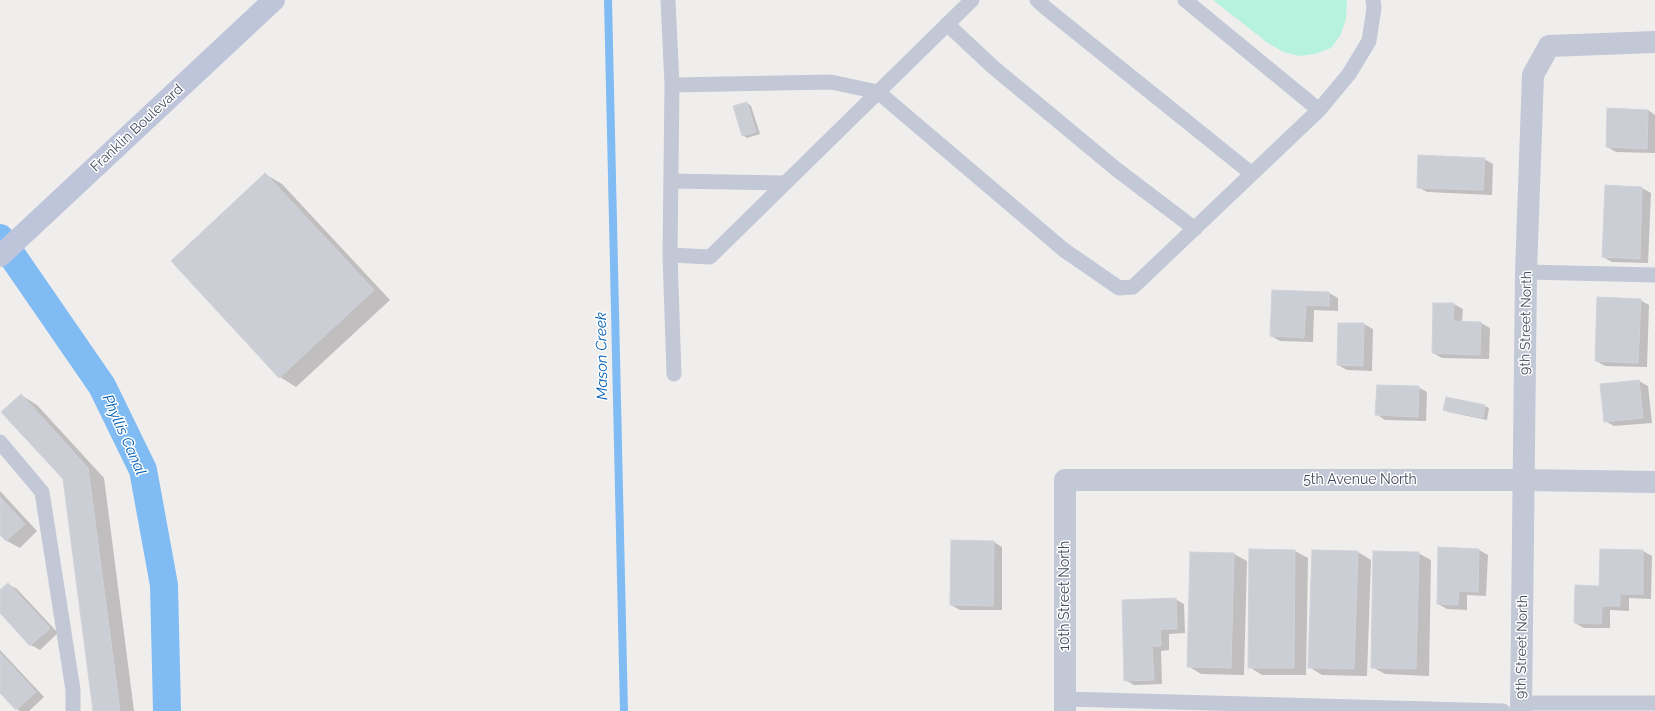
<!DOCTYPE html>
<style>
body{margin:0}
canvas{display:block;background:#f0eeed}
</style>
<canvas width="1655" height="711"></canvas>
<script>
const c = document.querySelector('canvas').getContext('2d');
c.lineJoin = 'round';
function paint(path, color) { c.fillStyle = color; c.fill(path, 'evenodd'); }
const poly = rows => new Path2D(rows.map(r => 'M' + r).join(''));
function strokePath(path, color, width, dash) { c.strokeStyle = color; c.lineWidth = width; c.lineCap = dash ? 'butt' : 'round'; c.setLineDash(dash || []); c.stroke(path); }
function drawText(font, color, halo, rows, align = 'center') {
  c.font = font + ' Raleway,sans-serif'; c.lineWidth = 3; c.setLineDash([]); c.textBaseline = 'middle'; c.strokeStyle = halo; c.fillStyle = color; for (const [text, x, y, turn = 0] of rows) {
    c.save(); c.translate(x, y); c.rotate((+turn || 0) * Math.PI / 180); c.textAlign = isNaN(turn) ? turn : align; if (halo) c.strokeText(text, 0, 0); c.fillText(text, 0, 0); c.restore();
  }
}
paint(poly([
 [1213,0,1347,0,1346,19,1340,36,1331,48,1315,54,1299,56,1284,52,1269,44]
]), '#b7f2de');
paint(poly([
 [747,103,751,106,760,134,747,138,743,135],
 [1648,110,1655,115,1655,153,1616,152,1607,147],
 [1484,159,1493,164,1492,195,1427,192,1418,187],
 [265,174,282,184,390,300,296,387,280,377,172,261],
 [1606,186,1642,188,1651,193,1648,263,1612,262,1603,257],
 [1273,291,1329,293,1338,298,1338,311,1314,310,1313,342,1280,341,1271,336],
 [1640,300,1649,305,1647,367,1605,366,1596,361],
 [1434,304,1454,304,1463,309,1462,322,1481,323,1490,328,1489,359,1442,358,1433,353],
 [1339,324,1364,324,1373,329,1372,371,1347,370,1338,365],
 [1639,381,1648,386,1652,423,1614,426,1605,421],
 [1418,387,1427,392,1426,421,1385,420,1376,414],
 [21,395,37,405,104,478,134,711,94,711,64,479],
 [1446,398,1485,406,1489,408,1487,420,1448,412,1444,409],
 [0,491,37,531,20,548,7,541,0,533],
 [994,542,1002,547,1002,610,960,610,951,605],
 [1439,548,1479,550,1488,555,1486,596,1467,595,1467,610,1447,609,1438,604],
 [1600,550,1643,551,1652,556,1651,599,1629,598,1629,611,1610,610,1610,628,1584,628,1575,623,1600,587],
 [1295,551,1308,558,1306,675,1262,675,1249,667],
 [1358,552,1371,560,1367,676,1322,675,1309,667],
 [1418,553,1431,560,1429,676,1385,674,1372,667],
 [1234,554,1247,561,1244,675,1201,674,1188,666],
 [8,584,17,589,58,633,40,650,31,645,0,612,0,591],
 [1175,599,1184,604,1185,633,1169,634,1169,650,1161,651,1162,684,1134,685,1125,680],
 [0,650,44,697,29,711,20,711,17,709,0,691]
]), '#0003');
strokePath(poly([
 [608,0,624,711]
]), '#80bcf3', 8);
strokePath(poly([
 [0,238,102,386,143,470,164,585,167,711]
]), '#80bcf3', 28);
const building = poly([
 [747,102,756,132,742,136,733,106,747,102],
 [1607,108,1648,110,1647,149,1606,147,1607,108],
 [1418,155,1485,158,1483,190,1417,188,1418,155],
 [265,173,374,290,279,378,171,261,265,173],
 [1605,185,1642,187,1640,259,1602,257,1605,185],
 [1272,290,1329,292,1329,306,1306,305,1304,338,1270,336,1272,290],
 [1597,297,1641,299,1638,363,1595,361,1597,297],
 [1433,303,1454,303,1453,321,1481,322,1480,355,1432,353,1433,303],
 [1338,323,1364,323,1363,366,1337,365,1338,323],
 [1639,380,1643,418,1604,422,1600,384,1639,380],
 [1377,385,1419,386,1418,417,1375,415,1377,385],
 [21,394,88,468,120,711,93,711,63,479,1,412,21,394],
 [1446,397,1485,405,1483,418,1443,410,1446,397],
 [0,497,25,524,6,541,0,535,0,497],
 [951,540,994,541,993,606,950,605,951,540],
 [1438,547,1479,549,1478,592,1459,591,1458,605,1437,604,1438,547],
 [1249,549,1295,550,1294,668,1248,668,1249,549],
 [1600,549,1643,550,1643,594,1620,594,1620,606,1602,606,1601,624,1574,623,1575,585,1599,586,1600,549],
 [1312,550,1358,551,1354,669,1308,668,1312,550],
 [1373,551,1419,552,1416,669,1371,668,1373,551],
 [1190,552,1234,553,1231,668,1187,667,1190,552],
 [8,583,50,628,30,646,0,613,0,590,8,583],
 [1176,598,1177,629,1160,629,1161,646,1152,646,1154,680,1124,681,1122,600,1176,598],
 [0,653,36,692,16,710,0,693,0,653]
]);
paint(building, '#ccced6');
strokePath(building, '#d1d1da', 1);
strokePath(poly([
 [668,0,672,85,670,255,674,374],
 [1037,0,1047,9,1252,174],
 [1185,0,1319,110],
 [947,24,993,67,1116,169,1195,229],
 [672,85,831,82,878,92,1064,250,1119,288,1133,287,1319,110,1349,74,1369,41,1374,8,1373,0],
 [671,181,785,183],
 [670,255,710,257,972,0],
 [1526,272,1655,275],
 [0,442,42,492,73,690,73,711],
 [1065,699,1503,711],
 [1521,703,1655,703]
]), '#c2c8d6', 15);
strokePath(poly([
 [1065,711,1065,480,1524,480,1655,482],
 [1521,711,1526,272,1533,75,1549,46,1655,42]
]), '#c2c8d6', 22);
strokePath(poly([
 [0,256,274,0]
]), '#bec4d9', 22);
drawText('14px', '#444a5d', '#fff', [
 ["Franklin Boulevard",137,128,-43],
 ["9th Street North",1526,323,-89],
 ["5th Avenue North",1360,480],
 ["10th Street North",1065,596,-90],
 ["9th Street North",1522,647,-89]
]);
drawText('italic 15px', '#005eb4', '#fff', [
 ["Mason Creek",602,356,-91],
 ["Phyllis Canal",124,435,66]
]);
</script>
